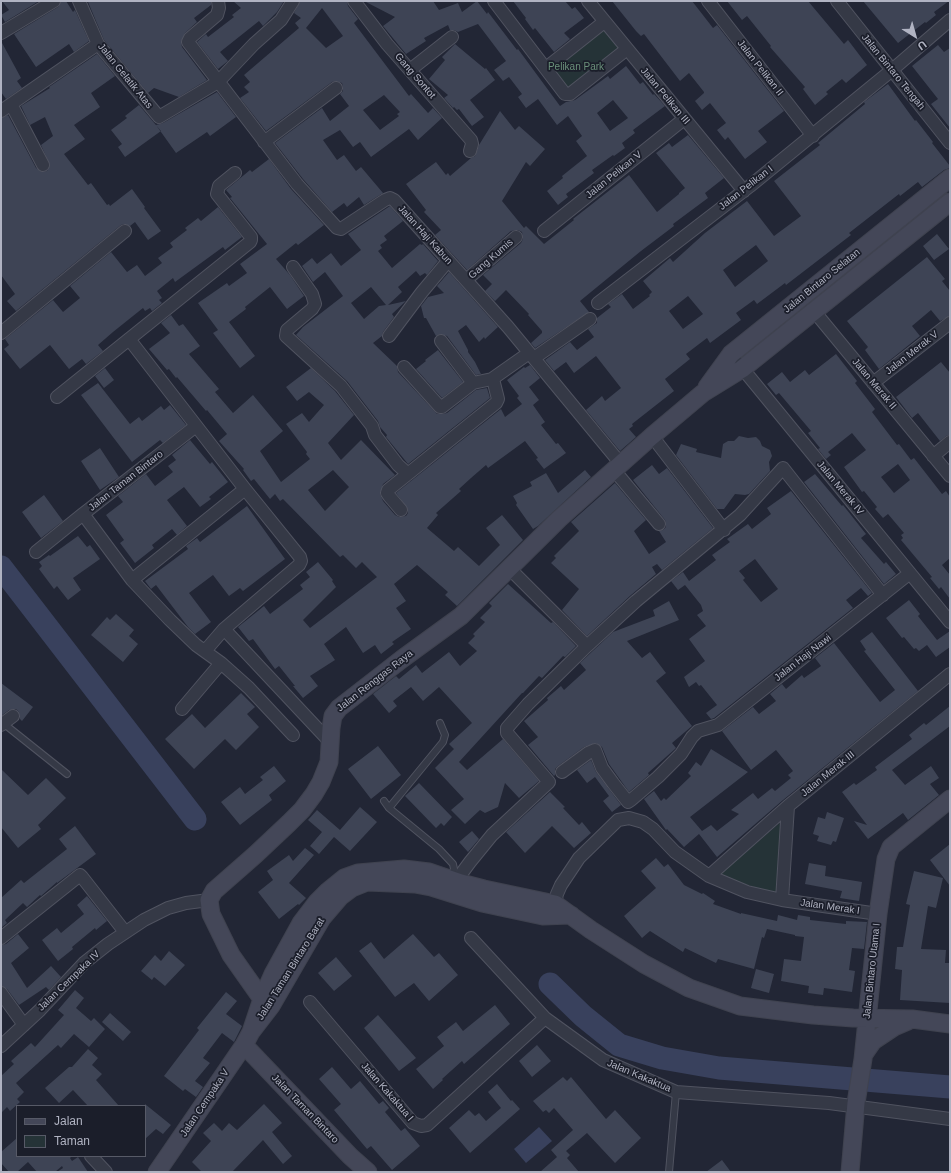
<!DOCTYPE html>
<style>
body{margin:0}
#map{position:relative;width:951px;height:1173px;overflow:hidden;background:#222635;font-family:Helvetica,sans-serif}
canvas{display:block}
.frame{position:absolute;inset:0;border:2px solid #b0b3c2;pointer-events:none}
.legend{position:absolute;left:16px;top:1105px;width:130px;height:52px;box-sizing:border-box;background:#1b1e2a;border:1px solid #575a67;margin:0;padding:5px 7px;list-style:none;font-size:12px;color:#b0b3c2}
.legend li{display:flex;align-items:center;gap:8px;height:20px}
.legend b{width:20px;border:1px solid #575a67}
.north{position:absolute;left:895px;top:16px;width:40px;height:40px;-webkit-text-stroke:3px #1b1e2a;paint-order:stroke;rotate:143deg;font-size:11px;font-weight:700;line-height:16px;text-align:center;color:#b0b3c2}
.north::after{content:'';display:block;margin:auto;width:14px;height:18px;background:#b0b3c2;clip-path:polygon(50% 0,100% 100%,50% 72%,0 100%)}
</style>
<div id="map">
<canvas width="951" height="1173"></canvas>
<div class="frame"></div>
<ul class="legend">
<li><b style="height:5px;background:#444758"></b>Jalan</li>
<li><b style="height:11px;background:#253337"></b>Taman</li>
</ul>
<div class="north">U</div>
</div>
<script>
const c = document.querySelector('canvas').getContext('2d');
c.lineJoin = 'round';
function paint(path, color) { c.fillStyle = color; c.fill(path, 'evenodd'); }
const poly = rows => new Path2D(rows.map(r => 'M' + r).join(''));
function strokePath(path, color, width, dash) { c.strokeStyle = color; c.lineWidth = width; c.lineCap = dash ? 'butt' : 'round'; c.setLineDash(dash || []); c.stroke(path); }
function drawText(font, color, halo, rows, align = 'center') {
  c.font = font + ' Helvetica,sans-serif'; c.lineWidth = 3.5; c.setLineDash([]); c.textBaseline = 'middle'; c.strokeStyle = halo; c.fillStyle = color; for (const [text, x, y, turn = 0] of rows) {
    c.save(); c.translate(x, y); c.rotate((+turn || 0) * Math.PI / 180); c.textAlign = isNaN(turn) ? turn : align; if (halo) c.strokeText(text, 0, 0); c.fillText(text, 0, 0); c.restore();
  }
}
paint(poly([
 [605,27,622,47,568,91,551,70],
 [782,821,776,895,719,875]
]), '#253337');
paint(poly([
 [539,1127,552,1141,526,1163,514,1149]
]), '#39415d');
strokePath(poly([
 [1,567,195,819],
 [550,984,583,1016,619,1045,662,1058,719,1068,950,1087]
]), '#39415d', 23);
paint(poly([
 [2,1,39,1,5,22,1,15,9,10],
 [61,1,66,1,73,12,75,10,89,41,74,52,69,44,36,67,14,34,58,7],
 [89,1,211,1,211,5,194,18,197,22,185,33,181,42,182,47,207,80,179,97,154,88,148,93,104,40,88,2],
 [233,1,284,1,277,12,263,26,259,21,220,52,228,61,218,69,197,42,206,34,208,37,234,17,232,15,241,8],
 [300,1,347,1,348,6,358,19,354,23,409,96,411,94,428,113,433,108,442,118,418,140,409,129,371,157,360,142,353,147,340,130,323,140,337,160,344,155,356,171,361,167,383,193,364,205,359,197,347,207,344,203,332,212,303,179,275,143,322,108,330,121,349,106,340,94,343,91,343,87,342,83,335,81,332,82,266,131,240,98,249,92,244,87,250,82,244,75,299,28,295,23,301,18,294,13],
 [322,8,343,36,326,48,306,28],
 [384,95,400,112,397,114,399,116,380,130,363,110],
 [364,1,433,1,439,10,458,3,462,12,477,1,487,14,488,12,517,50,518,49,560,106,566,102,575,100,608,76,610,79,626,66,640,84,643,82,653,95,654,94,665,106,633,130,635,133,622,143,625,148,614,156,613,155,592,170,594,173,566,194,568,197,558,205,547,191,563,178,562,176,587,156,576,141,582,136,568,116,557,125,538,99,526,108,518,97,522,94,509,77,503,81,494,70,506,61,478,24,458,32,454,30,450,30,448,25,424,38,426,41,406,54,383,26,395,17],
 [613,100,628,118,610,131,597,113],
 [513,1,565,1,572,9,575,7,584,18,564,33,570,39,554,52,535,28,533,30,525,19,526,18],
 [612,1,692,1,713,28,717,25,784,111,758,131,767,142,745,159,728,137,725,140,717,130,726,123,710,103,702,110,695,101,704,93,704,92,689,73,680,81,644,34,641,36,636,31],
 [727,1,808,1,844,44,848,40,867,65,846,83,842,79,826,92,828,94,815,105,803,89,805,87,770,47,771,46,747,16,742,20],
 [863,1,949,1,934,12,936,15,926,23,925,22,898,43],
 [1,41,21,78,17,81,22,88,6,99,1,92],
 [455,44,485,69,486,68,495,80,470,100,484,117,472,126,459,109,457,110,454,107,453,108,444,98,448,95,429,79,445,60,442,57],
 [938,45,944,52,950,48,950,128,931,104,938,99,912,66],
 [97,54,115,76,91,93,100,107,74,125,85,139,64,154,88,185,91,183,107,205,109,204,110,206,132,189,145,207,144,208,161,231,148,240,135,222,130,226,124,224,121,225,16,311,7,301,15,294,1,275,1,118,8,115,36,168,42,172,47,171,50,165,41,145,53,136,45,117,30,125,21,106,50,88,49,87],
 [888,84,915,121,916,120,933,142,932,143,950,166,950,168,944,170,922,187,918,182,900,196,899,194,849,233,851,235,786,285,785,283,757,304,754,300,736,313,741,320,710,343,707,338,686,354,690,359,665,379,674,391,632,424,633,426,629,429,636,437,620,451,586,410,602,396,605,401,621,388,596,356,574,373,566,362,554,371,545,360,570,342,577,350,594,337,588,329,597,323,597,318,611,307,608,304,622,294,633,309,650,296,649,295,652,292,643,281,670,258,673,262,705,233,747,201,774,236,801,216,774,181,820,145,818,143,865,104,864,102],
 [756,245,768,261,735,287,723,270],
 [688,296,703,314,683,329,669,311],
 [217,92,236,117,210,136,207,132,176,153,156,125,163,123],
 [139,105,161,131,125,157,118,147,122,144,111,130,127,118,125,116],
 [500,111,515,130,519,126,545,149,530,166,526,162,502,201,524,228,526,226,544,244,574,220,573,219,629,175,657,212,679,194,679,193,685,188,656,153,669,143,672,147,688,135,724,178,705,193,708,198,673,224,674,226,641,251,580,301,589,312,535,348,531,343,542,333,542,331,528,315,529,314,506,290,495,301,485,291,492,284,483,275,521,243,523,239,522,232,518,230,511,231,467,270,435,235,441,230,424,212,426,210,406,184,436,162,446,175,448,173,450,176,471,158,475,156,479,145],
 [269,159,291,189,324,225,298,245,296,243,276,259,290,275,304,296,287,309,270,287,245,307,246,309,229,322,255,356,240,368,213,333,218,330,198,303,227,283,229,286,247,273,240,264,267,244,230,198,232,197,226,190,250,170,252,172],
 [390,206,403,221,384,236,387,240,380,245,382,248,378,251,392,268,420,244,422,245,423,244,438,261,427,275,425,273,420,276,416,271,398,287,402,292,388,305,406,301,392,314,394,317,383,332,382,336,373,343,397,366,398,372,437,414,442,414,447,413,476,390,487,388,490,398,408,464,386,437,387,435,380,427,378,421,347,381,296,335,303,327,343,296,325,272,313,282,302,266,312,258,317,264,331,253,341,266,361,250,348,234],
 [371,287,386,305,379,306,364,319,351,303],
 [218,207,242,237,225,250,223,247,175,282,173,278,157,291,162,298,159,300,162,303,152,311,150,308,145,311,143,308,113,332,98,345,103,351,86,364,82,359,69,369,50,345,20,369,4,349,9,345,5,339,53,300,63,312,80,298,70,286,111,252,127,272,137,265,145,276,162,263,158,258,173,247,170,243,187,230,185,228,198,218,201,221],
 [937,234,949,249,934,260,923,246],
 [927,257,945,279,942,281,950,291,950,316,940,321,931,310,912,326,920,336,879,369,865,350,868,347,847,321],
 [449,272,498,327,485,339,484,337,479,342,466,325,458,331,468,350,468,352,475,362,481,374,476,375,447,336,440,334,436,336,426,318,424,318,421,306,428,297,444,293,437,286],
 [171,315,179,326,183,324,200,346,189,354,219,389,215,392,233,413,253,395,283,431,260,451,281,482,310,459,306,454,307,452,286,424,302,413,309,422,324,405,309,392,297,401,286,387,311,368,335,391,354,415,328,443,341,460,361,440,395,475,383,484,380,494,383,501,395,515,399,517,406,516,408,513,408,509,396,493,501,409,505,417,522,404,517,398,519,396,507,380,524,367,525,368,530,365,540,378,529,387,539,400,533,405,545,422,541,425,556,444,558,443,566,453,544,469,536,459,538,458,525,441,488,468,486,465,471,478,459,489,461,491,436,513,438,515,427,528,454,551,458,547,479,566,500,545,486,528,502,515,523,540,457,606,445,595,448,592,417,565,394,584,406,601,396,608,411,629,392,642,394,644,381,654,375,645,363,653,346,627,324,644,335,660,310,676,318,686,303,698,293,686,295,686,279,666,275,669,253,639,249,641,238,627,264,606,270,614,303,589,300,585,310,577,306,572,318,562,333,580,332,581,336,587,303,620,310,628,377,577,362,562,356,568,343,555,340,557,283,499,280,501,275,494,270,499,254,479,251,481,243,470,244,469,219,441,227,434,207,410,206,411,177,377,176,378,169,369,167,370,149,349,170,333,161,323],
 [333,470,349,487,325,511,308,490],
 [438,350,463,382,442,398,416,369,426,361,425,360],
 [836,354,857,381,855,383,875,409,872,412,897,445,899,444,911,460,914,458,942,494,946,491,950,497,950,558,942,565,950,575,950,599,941,587,939,589,930,578,932,577,901,540,903,538,901,535,904,533,888,514,883,518,875,509,877,507,864,491,862,492,844,467,866,450,852,433,828,452,831,455,826,459,818,449,820,448,808,433,811,431,779,393,776,395,767,384,782,372,790,382,805,370,809,375],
 [898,464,910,480,894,493,881,477],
 [941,362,950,373,950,435,946,436,940,441,918,413,912,418,896,397],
 [105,368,114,380,104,388,95,376],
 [98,383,130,424,139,417,142,421,161,406,164,410,170,405,186,425,163,443,160,440,132,462,81,395],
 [739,436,748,438,756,437,760,441,762,446,770,450,772,456,769,462,770,471,749,494,745,495,735,494,724,509,717,509,676,455,681,444,697,449,696,452,721,458,723,444,728,441,734,441],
 [190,440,210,464,212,462,228,482,209,497,211,499,200,507,184,487,167,500,187,526,177,535,172,529,152,545,154,548,135,563,120,543,124,540,106,515,123,502,118,496,146,474,155,486,173,472,168,466,176,460,172,455],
 [100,448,119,477,100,490,81,461],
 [652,465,659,474,667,468,713,528,662,570,657,564,652,567,656,574,631,595,587,636,562,610,579,589,551,563,556,558,554,556,579,531,571,522,615,483,646,520,634,531,649,554,666,542,659,531,663,530,666,527,666,523,665,520,633,480],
 [585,470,591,477,538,526,533,529,516,505,517,503,513,496,532,486,530,482,546,473,558,493],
 [815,474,842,506,843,505,866,534,861,538,884,564,886,562,896,574,884,584,804,482],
 [791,491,872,593,868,596,861,588,846,600,853,608,714,718,711,719,706,713,717,705,701,685,699,686,696,682,689,687,684,677,705,661,689,639,706,626,697,615,703,611,701,605,685,585,678,590,671,581,683,572,689,581,716,560,712,555,730,542,727,539,748,524,752,529,771,514,767,508],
 [755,559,778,589,761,602,743,580,745,578,739,571],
 [44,495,63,521,41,538,22,512],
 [247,506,285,559,243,591,240,588,229,596,213,575,189,593,211,622,195,634,188,627,156,585,151,589,145,581,188,549,186,546,197,538,200,542],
 [78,536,87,547,90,545,100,559,73,578,81,590,68,600,57,586,54,589,39,569,42,566,39,562,49,555,50,556],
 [508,584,551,623,553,622,576,646,565,657,563,656,542,678,539,676,523,693,522,693,459,762,467,770,503,739,539,781,519,798,505,783,498,807,485,813,480,810,465,824,451,810,464,799,435,768,454,749,449,744,472,723,439,687,423,701,411,687,393,701,397,706,389,713,373,694,396,676,399,679,416,665,422,673,449,652,460,666,477,651,468,643,475,636,473,634,485,622,480,618,492,606,489,603],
 [909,600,920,614,918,616,937,640,950,631,950,647,936,657,927,645,919,651,916,648,914,649,904,637,902,638,886,618],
 [669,601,679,620,627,641,642,658,650,652,666,673,656,681,692,726,672,743,676,748,675,749,648,773,649,775,629,792,609,764,602,747,596,743,584,747,558,766,555,769,555,775,554,776,528,745,538,737,524,721,548,700,547,698,561,686,564,690,586,670,580,663,613,632,655,616,653,610],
 [116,614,134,630,129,636,138,644,123,662,91,635,107,617,110,620],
 [872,632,918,691,783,800,717,857,699,834,684,847,667,829,666,830,644,799,654,791,661,801,664,798,666,800,691,776,688,773,696,762,701,766,711,749,748,772,690,817,702,831,711,825,717,831,739,814,731,810,753,793,758,799,772,788,775,791,791,778,788,775,793,771,776,750,751,770,722,731,753,707,759,714,776,701,770,694,782,684,786,689,802,675,804,678,821,666,815,658,834,643,880,702,895,690,864,651,866,650,860,641],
 [1,683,33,707,22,721,20,719,19,712,16,709,9,710,1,716],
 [241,693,255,707,247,714,259,727,236,750,225,739,194,769,165,739,192,714,205,728],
 [950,706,950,726,892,770,905,785,931,766,939,778,930,784,939,795,908,820,903,813,868,839,854,821,867,825,842,792,854,783,856,785,877,770,875,767,912,739,909,735,924,723,926,725],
 [378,746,401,775,371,799,348,769],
 [591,760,596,772,621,805,612,812,603,801,609,796,595,777,587,783,577,770],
 [274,766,286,781,269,795,272,800,240,825,221,802,240,787,245,794,263,780,260,777],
 [1,769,28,795,46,778,66,798,38,825,41,829,18,848,1,827],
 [419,783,452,817,444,826,441,823,436,828,405,796],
 [550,792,565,807,563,808,579,825,582,822,591,833,574,848,552,826,525,853,506,832],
 [360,807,377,822,350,851,334,837,319,854,310,846,322,832,308,820,317,810,340,830],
 [827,812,844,818,836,842,833,841,831,845,817,841,819,836,813,834,818,817,825,819],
 [75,826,96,854,57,883,57,882,41,896,40,895,27,907,23,903,5,920,7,923,1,928,1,898,21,880,24,883,67,849,59,839],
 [472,831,479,839,468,852,459,842],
 [950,844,950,886,930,860],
 [305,848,314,855,289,883,306,898,299,905,298,904,279,919,258,892,273,880,267,871,289,855,293,861],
 [656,858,664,867,668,864,684,885,702,894,703,893,715,901,713,904,741,914,741,913,777,921,778,915,797,920,798,915,810,917,810,920,846,924,846,921,867,922,864,949,852,948,849,970,855,971,852,992,824,988,823,995,808,993,809,986,781,981,784,959,801,961,804,937,795,936,795,935,767,929,764,938,762,937,754,969,718,959,716,963,685,948,683,952,650,931,642,938,624,916,656,888,641,871],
 [809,863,826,866,825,876,862,882,859,901,840,898,842,891,805,884],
 [914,871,943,878,936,908,928,906,921,949,946,950,945,963,950,963,950,1003,900,1000,902,970,895,969,897,947,903,947,910,905,906,904],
 [87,896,107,921,96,930,95,928,72,947,73,949,58,961,42,940,57,928,61,933,84,914,77,905],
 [18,934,29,948,11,963,27,988,51,966,61,977,49,990,46,987,19,1005,7,989,1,986,1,945,6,944],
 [413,934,434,957,439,953,458,975,429,1001,414,983,395,997,359,951,371,942,384,959],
 [169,951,185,965,165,986,154,977,152,980,141,971,155,955,161,961],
 [336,957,352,976,334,991,318,973],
 [756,969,774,974,769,993,751,988],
 [75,990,84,998,76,1008,91,1021,94,1018,105,1029,89,1047,74,1034,61,1048,58,1045,16,1083,24,1092,17,1099,20,1102,10,1111,7,1107,1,1113,1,1076,14,1064,11,1061,31,1043,35,1047,64,1015,58,1010],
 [226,992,237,1001,226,1014,242,1026,234,1042,222,1033,203,1058,210,1063,195,1081,203,1087,196,1097,185,1089,183,1091,164,1076,199,1030,197,1028],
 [495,1005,510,1024,464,1064,462,1061,442,1079,443,1080,433,1089,416,1069,444,1046,437,1037,456,1022,463,1031],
 [110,1013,131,1032,123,1041,102,1022],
 [378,1015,416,1058,399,1071,364,1028],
 [537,1045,551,1061,532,1077,519,1061],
 [88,1049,98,1058,92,1065,102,1074,96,1080,119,1106,88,1106,73,1090,59,1103,45,1088,69,1067,72,1067],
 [332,1067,351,1089,360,1081,379,1104,383,1101,389,1108,385,1112,401,1131,405,1128,420,1146,392,1170,371,1146,367,1149,334,1110,341,1104,319,1079],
 [563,1077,567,1081,571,1077,606,1119,615,1110,641,1138,615,1163,587,1133,566,1151,570,1155,567,1158,579,1172,540,1172,557,1157,551,1150,573,1130,554,1108,549,1113,546,1110,543,1112,533,1101],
 [497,1084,511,1101,512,1100,520,1109,470,1153,449,1128,469,1110,475,1116,479,1113,486,1121,501,1108,488,1092],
 [145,1104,171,1125,163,1134,156,1129,145,1139],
 [264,1104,282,1123,272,1132,292,1156,283,1164,263,1140,232,1172,202,1172,192,1162,211,1141,203,1133,214,1123,222,1131,229,1123,237,1130],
 [17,1138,17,1156,72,1156,70,1158,72,1161,78,1157,88,1172,57,1172,63,1168,62,1166,55,1172,37,1172,28,1162,17,1172,9,1172,1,1163,1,1152],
 [722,1160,731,1172,706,1172]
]), '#3e4455');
const lane = poly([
 [3,723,67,774],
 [384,801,389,808,439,849,453,864,454,869,452,878],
 [389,808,443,742,445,735,440,723],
 [669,1172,676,1092]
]);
const street = poly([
 [79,1,98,44,159,117,218,82,254,44,281,20,293,1],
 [218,1,219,8,217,15,190,38,188,42,297,184,337,228,341,229,385,200,390,198,394,200,508,327,621,464],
 [354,1,387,44,471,140,472,144,470,151],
 [494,1,565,94,570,94,627,49],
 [588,1,744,191],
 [708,1,813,136],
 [837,1,950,143],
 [1,33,54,1],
 [546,68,604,22],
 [410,70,452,37],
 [11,104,43,165],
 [1,111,98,44],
 [264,142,336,88],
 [544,231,684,119],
 [293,267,312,294,315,304,312,309,287,330,286,336,341,386,372,426,375,435,398,465,408,474],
 [466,280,516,237],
 [598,303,750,186,892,70,950,20],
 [814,311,950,476],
 [1,333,125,231],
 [389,336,422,292,448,261],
 [129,339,245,489,300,557,301,561,299,565,224,629,205,651],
 [441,341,473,383],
 [534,358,590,319],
 [738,363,950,622],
 [404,367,440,407,442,407,473,383,492,379],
 [873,383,950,323],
 [57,397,250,242,251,240,251,237,217,194,219,186,235,173],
 [196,426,83,514,132,580,170,620,196,645,221,663,249,688,293,735],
 [652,436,724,530],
 [933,456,950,442],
 [614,470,659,524],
 [401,510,389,496,387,493,388,490,496,403,498,399,494,383,492,379,529,353],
 [36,552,83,514],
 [509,568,587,646],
 [132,580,245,489],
 [224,629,331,743],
 [182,709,221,663],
 [1,725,13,716],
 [562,772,588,753,595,750,602,768,613,783,628,802,631,800,658,777,681,754,692,737,698,731,718,725,910,573],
 [709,876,788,806,950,674],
 [456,881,470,862,492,835,549,782,507,733,507,728,528,704,587,646,636,601,740,515,783,468,883,595],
 [782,900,788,806],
 [555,904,557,894,561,885,579,858,618,820,629,818,643,822,653,829,675,852,709,876,747,892,782,900,878,914],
 [1,938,80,875,82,877,125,932],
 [471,938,545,1018,603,1060,676,1092,829,1103,950,1119],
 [1,993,24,1025],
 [310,1002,413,1123,421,1126,427,1125,545,1018],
 [1,1046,40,1010,84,963,108,944,144,920,168,908,186,903,209,900],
 [91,1156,106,1172]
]);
const secondary = poly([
 [707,387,731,354,950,178],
 [271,1006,262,999,231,955,211,914,209,900,214,891,255,855,289,823,302,810,314,794,321,782,329,762,331,728,333,716,339,708,402,659,461,616,559,519,652,436,703,393,742,369,950,202],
 [251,1032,262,999,273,974,301,923,317,902,328,891,344,878,358,873,404,869,429,872,461,883,484,889,555,904,591,930,644,964,689,988,740,1006,813,1015,853,1018,912,1019,950,1024],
 [244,1045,350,1156,368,1172],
 [864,1054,873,1041,894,1027,908,1021],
 [157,1172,244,1045,251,1032,271,1006,322,918,340,897,352,888,367,882,415,884,431,887,482,903,543,916,571,915],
 [850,1172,856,1103,863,1059,878,914,886,859,891,847,950,799]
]);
strokePath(lane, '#505360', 8);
strokePath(street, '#505360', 14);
strokePath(secondary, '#3f424f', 19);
strokePath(lane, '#353946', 6);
strokePath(street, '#353946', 12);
strokePath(secondary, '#444758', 17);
drawText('10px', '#6a907a', '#1b1e2a', [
 ["Pelikan Park",576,67]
]);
drawText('10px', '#b0b3c2', '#1b1e2a', [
 ["Jalan Pelikan II",760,68,52],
 ["Jalan Bintaro Tengah",893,72,51],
 ["Jalan Gelatik Atas",125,76,51],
 ["Gang Sontot",415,76,49],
 ["Jalan Pelikan III",665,96,50],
 ["Jalan Pelikan V",614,175,-39],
 ["Jalan Pelikan I",746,188,-38],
 ["Jalan Haji Kabun",425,235,48],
 ["Gang Kumis",491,259,-41],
 ["Jalan Bintaro Selatan",822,281,-39],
 ["Jalan Merak V",912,353,-38],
 ["Jalan Merak II",874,384,50],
 ["Jalan Taman Bintaro",126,481,-38],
 ["Jalan Merak IV",840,488,50],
 ["Jalan Haji Nawi",803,658,-38],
 ["Jalan Renggas Raya",375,681,-38],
 ["Jalan Merak III",828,774,-39],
 ["Jalan Merak I",830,907,8],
 ["Jalan Taman Bintaro Barat",291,969,-58],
 ["Jalan Bintaro Utama I",872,971,-84],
 ["Jalan Cempaka IV",69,981,-44],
 ["Jalan Kakaktua",639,1076,23],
 ["Jalan Kakaktua I",387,1092,49],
 ["Jalan Cempaka V",205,1103,-56],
 ["Jalan Taman Bintaro",305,1109,46]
]);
</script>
